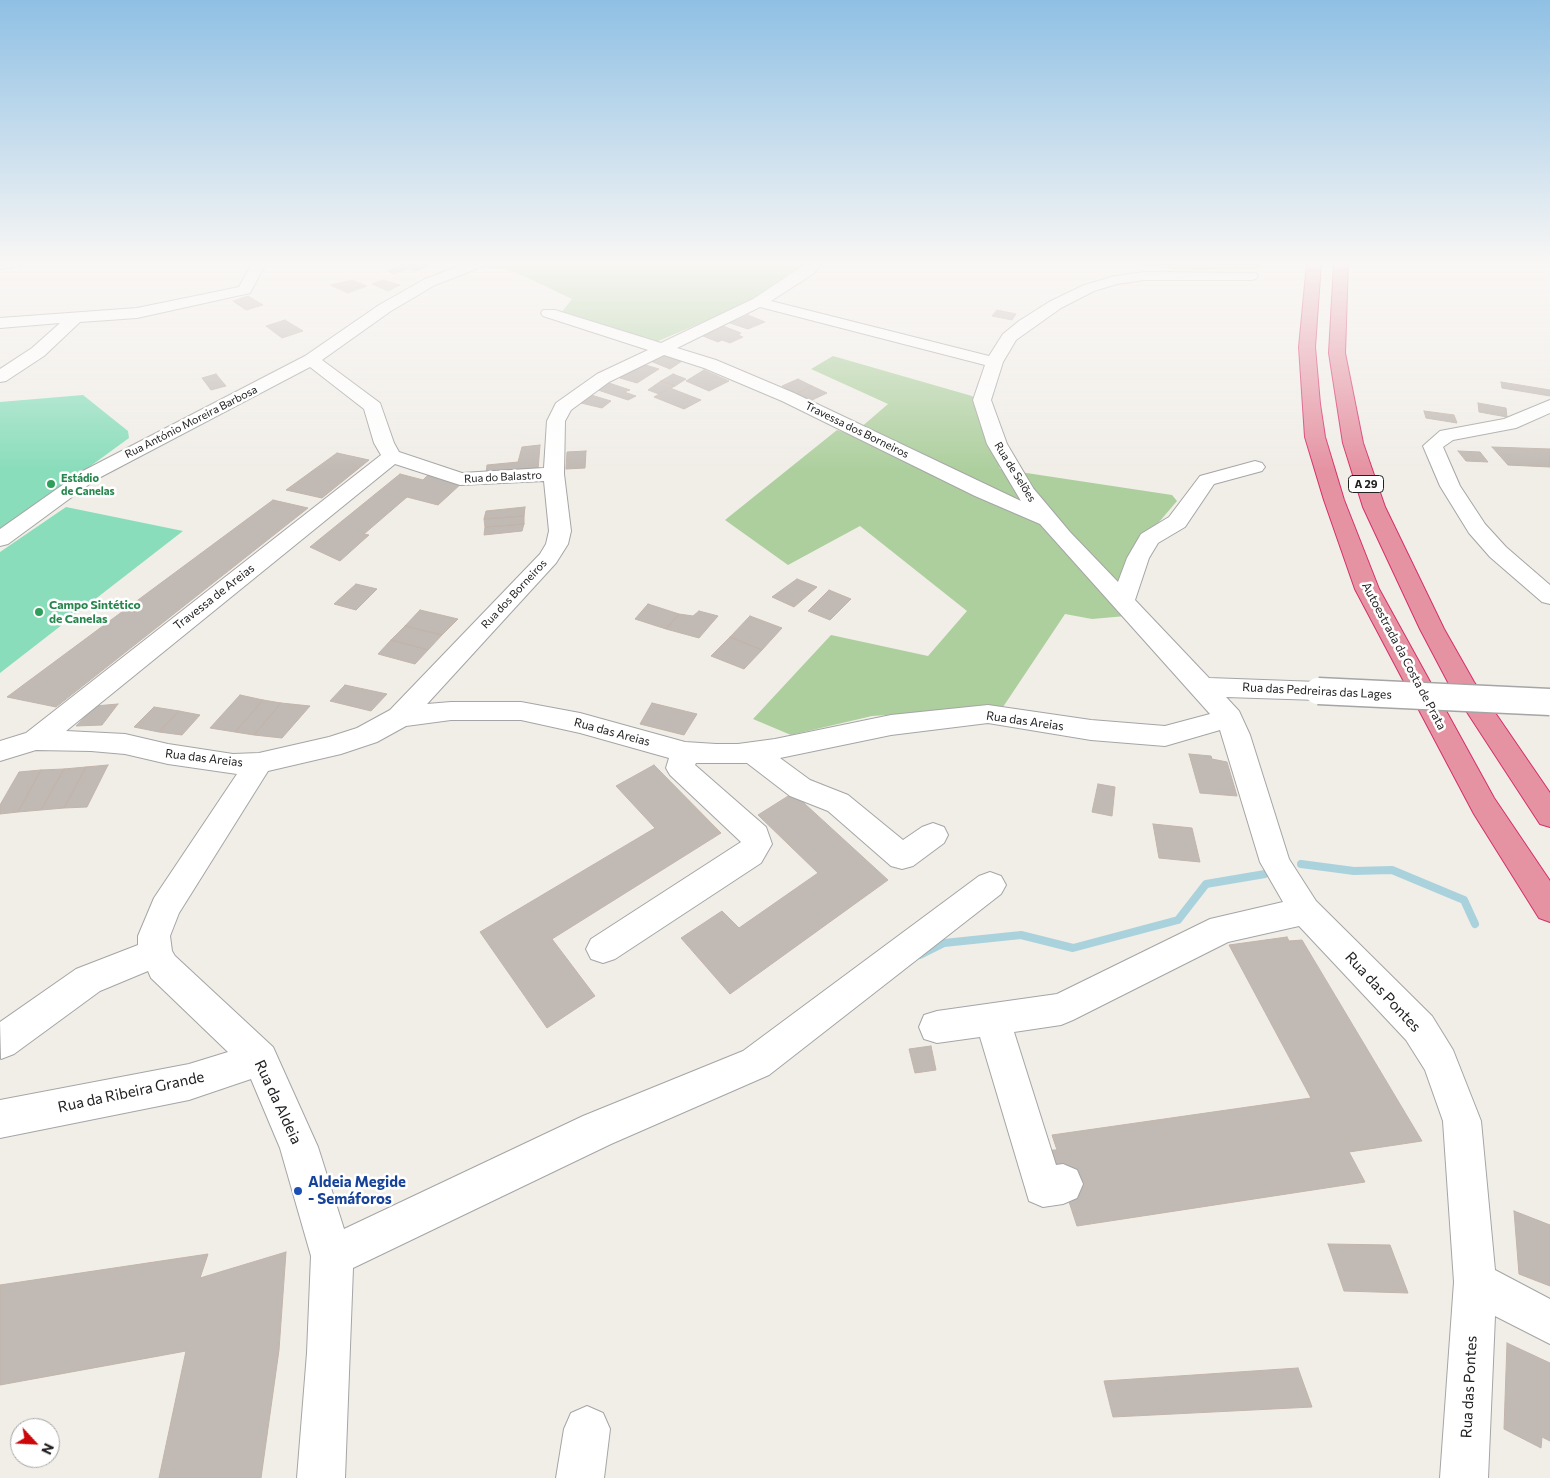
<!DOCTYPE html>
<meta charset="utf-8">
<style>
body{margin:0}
#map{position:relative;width:1550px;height:1478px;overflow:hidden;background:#f1eee8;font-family:Commissioner,sans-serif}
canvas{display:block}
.north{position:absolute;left:10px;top:1418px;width:50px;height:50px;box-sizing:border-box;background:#fff;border:1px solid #a6a6a6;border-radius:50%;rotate:115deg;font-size:14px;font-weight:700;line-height:20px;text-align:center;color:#212121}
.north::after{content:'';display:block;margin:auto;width:18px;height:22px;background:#cb070a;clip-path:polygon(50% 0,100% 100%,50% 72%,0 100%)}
</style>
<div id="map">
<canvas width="1550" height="1478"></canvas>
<div class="north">N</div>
</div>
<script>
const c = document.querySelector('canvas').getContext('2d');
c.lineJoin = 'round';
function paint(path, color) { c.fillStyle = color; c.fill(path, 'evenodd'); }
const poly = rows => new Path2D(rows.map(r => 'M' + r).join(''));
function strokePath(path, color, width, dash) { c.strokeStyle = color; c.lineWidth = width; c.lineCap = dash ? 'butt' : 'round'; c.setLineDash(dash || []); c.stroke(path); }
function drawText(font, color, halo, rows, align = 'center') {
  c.font = font + ' Commissioner,sans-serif'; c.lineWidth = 5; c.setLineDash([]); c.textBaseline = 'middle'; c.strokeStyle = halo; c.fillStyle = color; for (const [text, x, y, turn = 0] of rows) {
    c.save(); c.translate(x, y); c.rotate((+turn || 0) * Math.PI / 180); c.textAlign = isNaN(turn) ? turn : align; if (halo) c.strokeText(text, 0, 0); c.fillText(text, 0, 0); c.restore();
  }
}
paint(poly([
 [464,263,806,263,801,271,771,293,656,342,561,313,572,299,530,279,505,269,474,267],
 [1136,263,1260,263,1259,269,1178,270],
 [833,356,972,396,987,411,1000,469,1172,495,1177,501,1154,528,1126,616,1092,619,1065,614,1003,707,872,716,791,735,753,719,831,635,928,656,967,611,860,526,788,565,725,520,837,430,852,435,888,404,811,369]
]), '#adcf9e');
paint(poly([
 [83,395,128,431,129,438,0,532,0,402],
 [66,507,183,531,0,673,0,552]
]), '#89ddbb');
strokePath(poly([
 [1301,864,1354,871,1392,870,1464,900,1475,924],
 [920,955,944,943,1021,935,1073,948,1178,920,1206,884,1265,874]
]), '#aad2dd', 8);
const building = poly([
 [407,263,419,263,430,266,416,271,407,269,394,274,387,271,407,263],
 [352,280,367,286,348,293,330,285,352,280],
 [383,280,400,285,388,291,372,284,383,280],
 [248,296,263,305,246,310,233,301,248,296],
 [997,310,1016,314,1012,320,992,316,997,310],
 [748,315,765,322,748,329,730,323,748,315],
 [285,320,303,331,282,338,266,326,285,320],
 [718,324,741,333,738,335,743,337,730,343,722,340,718,342,698,334,718,324],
 [660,354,682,361,670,369,648,360,660,354],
 [642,364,659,369,637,383,620,378,642,364],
 [704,370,729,381,709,391,686,381,704,370],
 [216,374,226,386,211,390,202,378,216,374],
 [673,374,686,379,675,386,661,381,673,374],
 [798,379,812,386,796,394,782,386,798,379],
 [661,381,675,386,659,394,648,390,661,381],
 [1501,382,1550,390,1550,396,1502,388,1501,382],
 [609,383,630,390,624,392,636,396,628,400,598,390,609,383],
 [812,386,827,393,810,401,796,394,812,386],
 [670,388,701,400,684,409,654,397,670,388],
 [591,395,611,401,602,408,581,403,591,395],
 [1478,403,1506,408,1507,417,1479,412,1478,403],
 [1424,411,1454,415,1457,423,1426,418,1424,411],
 [540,445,538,470,486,474,487,465,518,462,522,447,540,445],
 [1492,447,1550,449,1550,467,1508,465,1492,447],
 [586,451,585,468,566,469,567,452,586,451],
 [1458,451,1480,452,1488,462,1466,461,1458,451],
 [337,453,369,460,322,498,286,490,337,453],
 [400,474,423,480,428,475,462,483,438,505,407,497,364,534,369,535,340,561,310,547,400,474],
 [273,500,308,508,56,707,7,697,273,500],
 [525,507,524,516,484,519,486,511,525,507],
 [524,516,524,524,485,527,484,519,524,516],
 [524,524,522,531,484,535,485,527,524,524],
 [797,579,817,587,794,607,772,597,797,579],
 [356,584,377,589,356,610,334,604,356,584],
 [829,590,851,599,830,620,808,611,829,590],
 [648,604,679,614,666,629,635,619,648,604],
 [420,610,458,619,442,635,405,626,420,610],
 [699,611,718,616,699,638,666,629,679,614,693,616,699,611],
 [750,616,782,628,762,650,730,637,750,616],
 [405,626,442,635,428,650,391,640,405,626],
 [730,637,762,650,744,669,711,656,730,637],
 [391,640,428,650,415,664,378,654,391,640],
 [345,685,387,694,371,711,330,701,345,685],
 [240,695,263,700,235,732,210,728,240,695],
 [263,700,281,703,254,735,235,732,263,700],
 [281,703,310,706,282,738,254,735,281,703],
 [652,703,697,714,684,735,640,724,652,703],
 [118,704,102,725,76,726,95,706,118,704],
 [154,707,179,711,159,732,134,727,154,707],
 [179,711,200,715,182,735,159,732,179,711],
 [1189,754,1211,756,1212,759,1227,762,1237,796,1200,793,1189,754],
 [108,765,87,807,64,808,86,767,108,765],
 [654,765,721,833,552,939,595,996,547,1028,480,932,655,828,616,786,654,765],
 [86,767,64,808,41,810,64,769,86,767],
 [64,769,41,810,18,812,41,770,64,769],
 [41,770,18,812,0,814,0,805,19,772,41,770],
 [1098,784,1115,787,1112,816,1092,812,1098,784],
 [793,793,888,880,730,994,681,938,722,911,739,928,818,873,758,815,793,793],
 [1153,824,1192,828,1200,862,1159,858,1153,824],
 [1287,937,1289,941,1302,940,1422,1141,1349,1152,1365,1182,1077,1226,1052,1150,1057,1150,1052,1135,1311,1098,1229,945,1287,937],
 [931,1046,936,1070,915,1073,909,1049,931,1046],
 [1514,1211,1550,1225,1550,1286,1519,1274,1514,1211],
 [1328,1244,1390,1245,1408,1293,1344,1291,1328,1244],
 [286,1252,279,1350,261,1478,159,1478,186,1351,0,1385,0,1285,208,1254,200,1278,286,1252],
 [1507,1343,1550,1363,1550,1441,1542,1437,1541,1448,1504,1429,1507,1343],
 [1298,1368,1312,1407,1113,1417,1104,1381,1298,1368]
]);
paint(building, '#c1bab4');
strokePath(building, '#c2b4aa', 1);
const minor = poly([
 [0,263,21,263,19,266,0,269,0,263],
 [252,263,266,263,250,293,137,318,80,322,44,356,6,381,0,382,0,369,32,348,60,323,0,328,0,318,137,308,239,287,252,263],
 [466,263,486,263,484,266,435,285,391,311,322,360,380,403,394,443,399,452,462,473,544,468,547,421,556,403,597,374,648,350,543,316,541,313,543,310,555,310,661,343,753,299,807,263,822,263,813,274,771,301,989,356,1003,334,1019,321,1049,302,1084,285,1115,276,1144,272,1256,273,1258,276,1256,279,1251,280,1144,280,1117,284,1094,291,1061,308,1016,340,1003,362,991,400,1007,444,1033,488,1070,532,1118,582,1127,558,1141,534,1169,517,1200,476,1255,461,1262,463,1265,467,1262,471,1214,484,1185,527,1158,543,1149,558,1135,600,1209,678,1318,682,1327,685,1331,691,1327,697,1318,700,1226,697,1239,711,1250,735,1289,859,1316,901,1432,1016,1453,1050,1481,1121,1495,1270,1550,1299,1550,1344,1495,1316,1488,1478,1440,1478,1454,1282,1443,1121,1425,1070,1406,1040,1299,926,1228,942,1073,1020,1061,1025,1014,1032,1056,1165,1063,1164,1077,1170,1083,1184,1077,1198,1063,1204,1043,1207,1029,1201,980,1037,937,1043,924,1039,919,1027,924,1015,937,1011,1057,994,1210,919,1283,902,1260,862,1220,730,1165,746,1091,740,988,723,891,735,780,758,810,780,848,795,903,840,922,827,933,823,944,827,948,835,944,843,913,866,902,869,891,866,828,811,790,796,747,763,696,763,695,765,766,827,772,844,761,863,615,959,603,963,591,959,586,949,591,939,741,842,670,775,666,768,669,758,580,733,521,720,451,720,406,726,377,742,341,754,268,771,179,913,170,936,172,951,175,956,273,1047,318,1147,344,1229,583,1116,743,1051,979,876,990,872,1001,876,1006,885,1001,894,769,1075,611,1144,353,1268,345,1478,297,1478,307,1353,311,1256,280,1148,251,1079,189,1100,0,1138,0,1100,189,1064,228,1052,151,978,148,971,100,991,14,1054,1,1059,0,1022,76,969,138,945,138,936,154,898,237,774,168,764,125,754,91,751,36,750,0,761,0,741,26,733,381,455,374,443,364,409,310,367,95,480,8,544,0,546,0,529,81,472,305,356,379,305,425,279,466,263],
 [760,307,985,365,973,400,987,444,1021,501,794,393,716,360,677,348,760,307],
 [664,355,704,368,782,401,975,496,1040,524,1210,714,1165,726,1091,720,988,705,891,715,775,739,738,744,716,744,685,742,580,713,521,702,451,702,427,704,556,563,568,544,571,531,564,474,565,421,571,410,609,382,664,355],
 [395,464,460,485,544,481,549,531,546,544,540,554,390,710,357,728,329,737,259,753,233,754,168,744,125,734,66,731,395,464],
 [1550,400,1550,413,1516,428,1453,440,1443,447,1460,486,1485,524,1506,547,1550,585,1550,604,1542,602,1490,557,1469,533,1440,486,1423,446,1440,431,1504,419,1550,400],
 [587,1406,603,1413,610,1429,604,1478,556,1478,564,1429,571,1413,587,1406]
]);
const highway = poly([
 [1307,263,1321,263,1315,347,1320,404,1325,437,1344,500,1379,589,1494,798,1550,881,1550,922,1539,918,1474,814,1355,589,1324,500,1305,437,1299,347,1307,263],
 [1334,263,1348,263,1345,353,1363,443,1385,507,1444,629,1474,682,1550,793,1550,827,1540,824,1450,686,1420,629,1363,507,1343,443,1329,353,1334,263]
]);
strokePath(minor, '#a5a5a5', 2);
strokePath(highway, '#d62e6a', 2);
paint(minor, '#fff');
paint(highway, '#e593a3');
const minorBridge = poly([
 [1318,691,1550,702]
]);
strokePath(minorBridge, '#a5a5a5', 29, []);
strokePath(minorBridge, '#fff', 26);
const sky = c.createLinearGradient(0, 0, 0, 470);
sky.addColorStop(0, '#8fc0e4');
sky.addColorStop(0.56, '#f9f7f5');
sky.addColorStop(1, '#f9f7f500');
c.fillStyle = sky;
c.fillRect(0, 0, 1550, 470);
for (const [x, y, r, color] of [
 [51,484,5,"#2e9e5b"],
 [39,612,5,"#2e9e5b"],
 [298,1191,5,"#1a4fb4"]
]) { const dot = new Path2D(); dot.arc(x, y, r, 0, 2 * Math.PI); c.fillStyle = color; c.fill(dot); strokePath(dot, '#fff', 2); }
drawText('11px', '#212121', '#fff', [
 ["Rua António Moreira Barbosa",191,422,-27],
 ["Travessa dos Borneiros",857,430,26],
 ["Rua de Selões",1015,472,58],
 ["Rua do Balastro",503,477,-3],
 ["Rua dos Borneiros",514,594,-47]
]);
drawText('bold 11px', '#27864d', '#fff', [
 ["Estádio",61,478],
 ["de Canelas",61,491]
], 'left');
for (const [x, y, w] of [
 [1366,484,35]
]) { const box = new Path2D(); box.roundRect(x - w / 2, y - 8.5, w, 17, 4); c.fillStyle = '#fff'; c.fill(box); strokePath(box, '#212121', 1); }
drawText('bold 11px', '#212121', null, [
 ["A 29",1366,484]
]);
drawText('12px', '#212121', '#fff', [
 ["Travessa de Areias",214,597,-38],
 ["Autoestrada da Costa de Prata",1404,656,62],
 ["Rua das Pedreiras das Lages",1317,691,3],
 ["Rua das Areias",1025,721,8],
 ["Rua das Areias",612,732,15],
 ["Rua das Areias",204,758,7]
]);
drawText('bold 12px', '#27864d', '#fff', [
 ["Campo Sintético",49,605],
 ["de Canelas",49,619]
], 'left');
drawText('15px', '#212121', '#fff', [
 ["Rua das Pontes",1383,992,47],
 ["Rua da Ribeira Grande",131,1092,-12],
 ["Rua da Aldeia",278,1102,65],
 ["Rua das Pontes",1469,1387,-87]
]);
drawText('bold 15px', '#164399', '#fff', [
 ["Aldeia Megide",308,1182],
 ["- Semáforos",308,1199]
], 'left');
</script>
